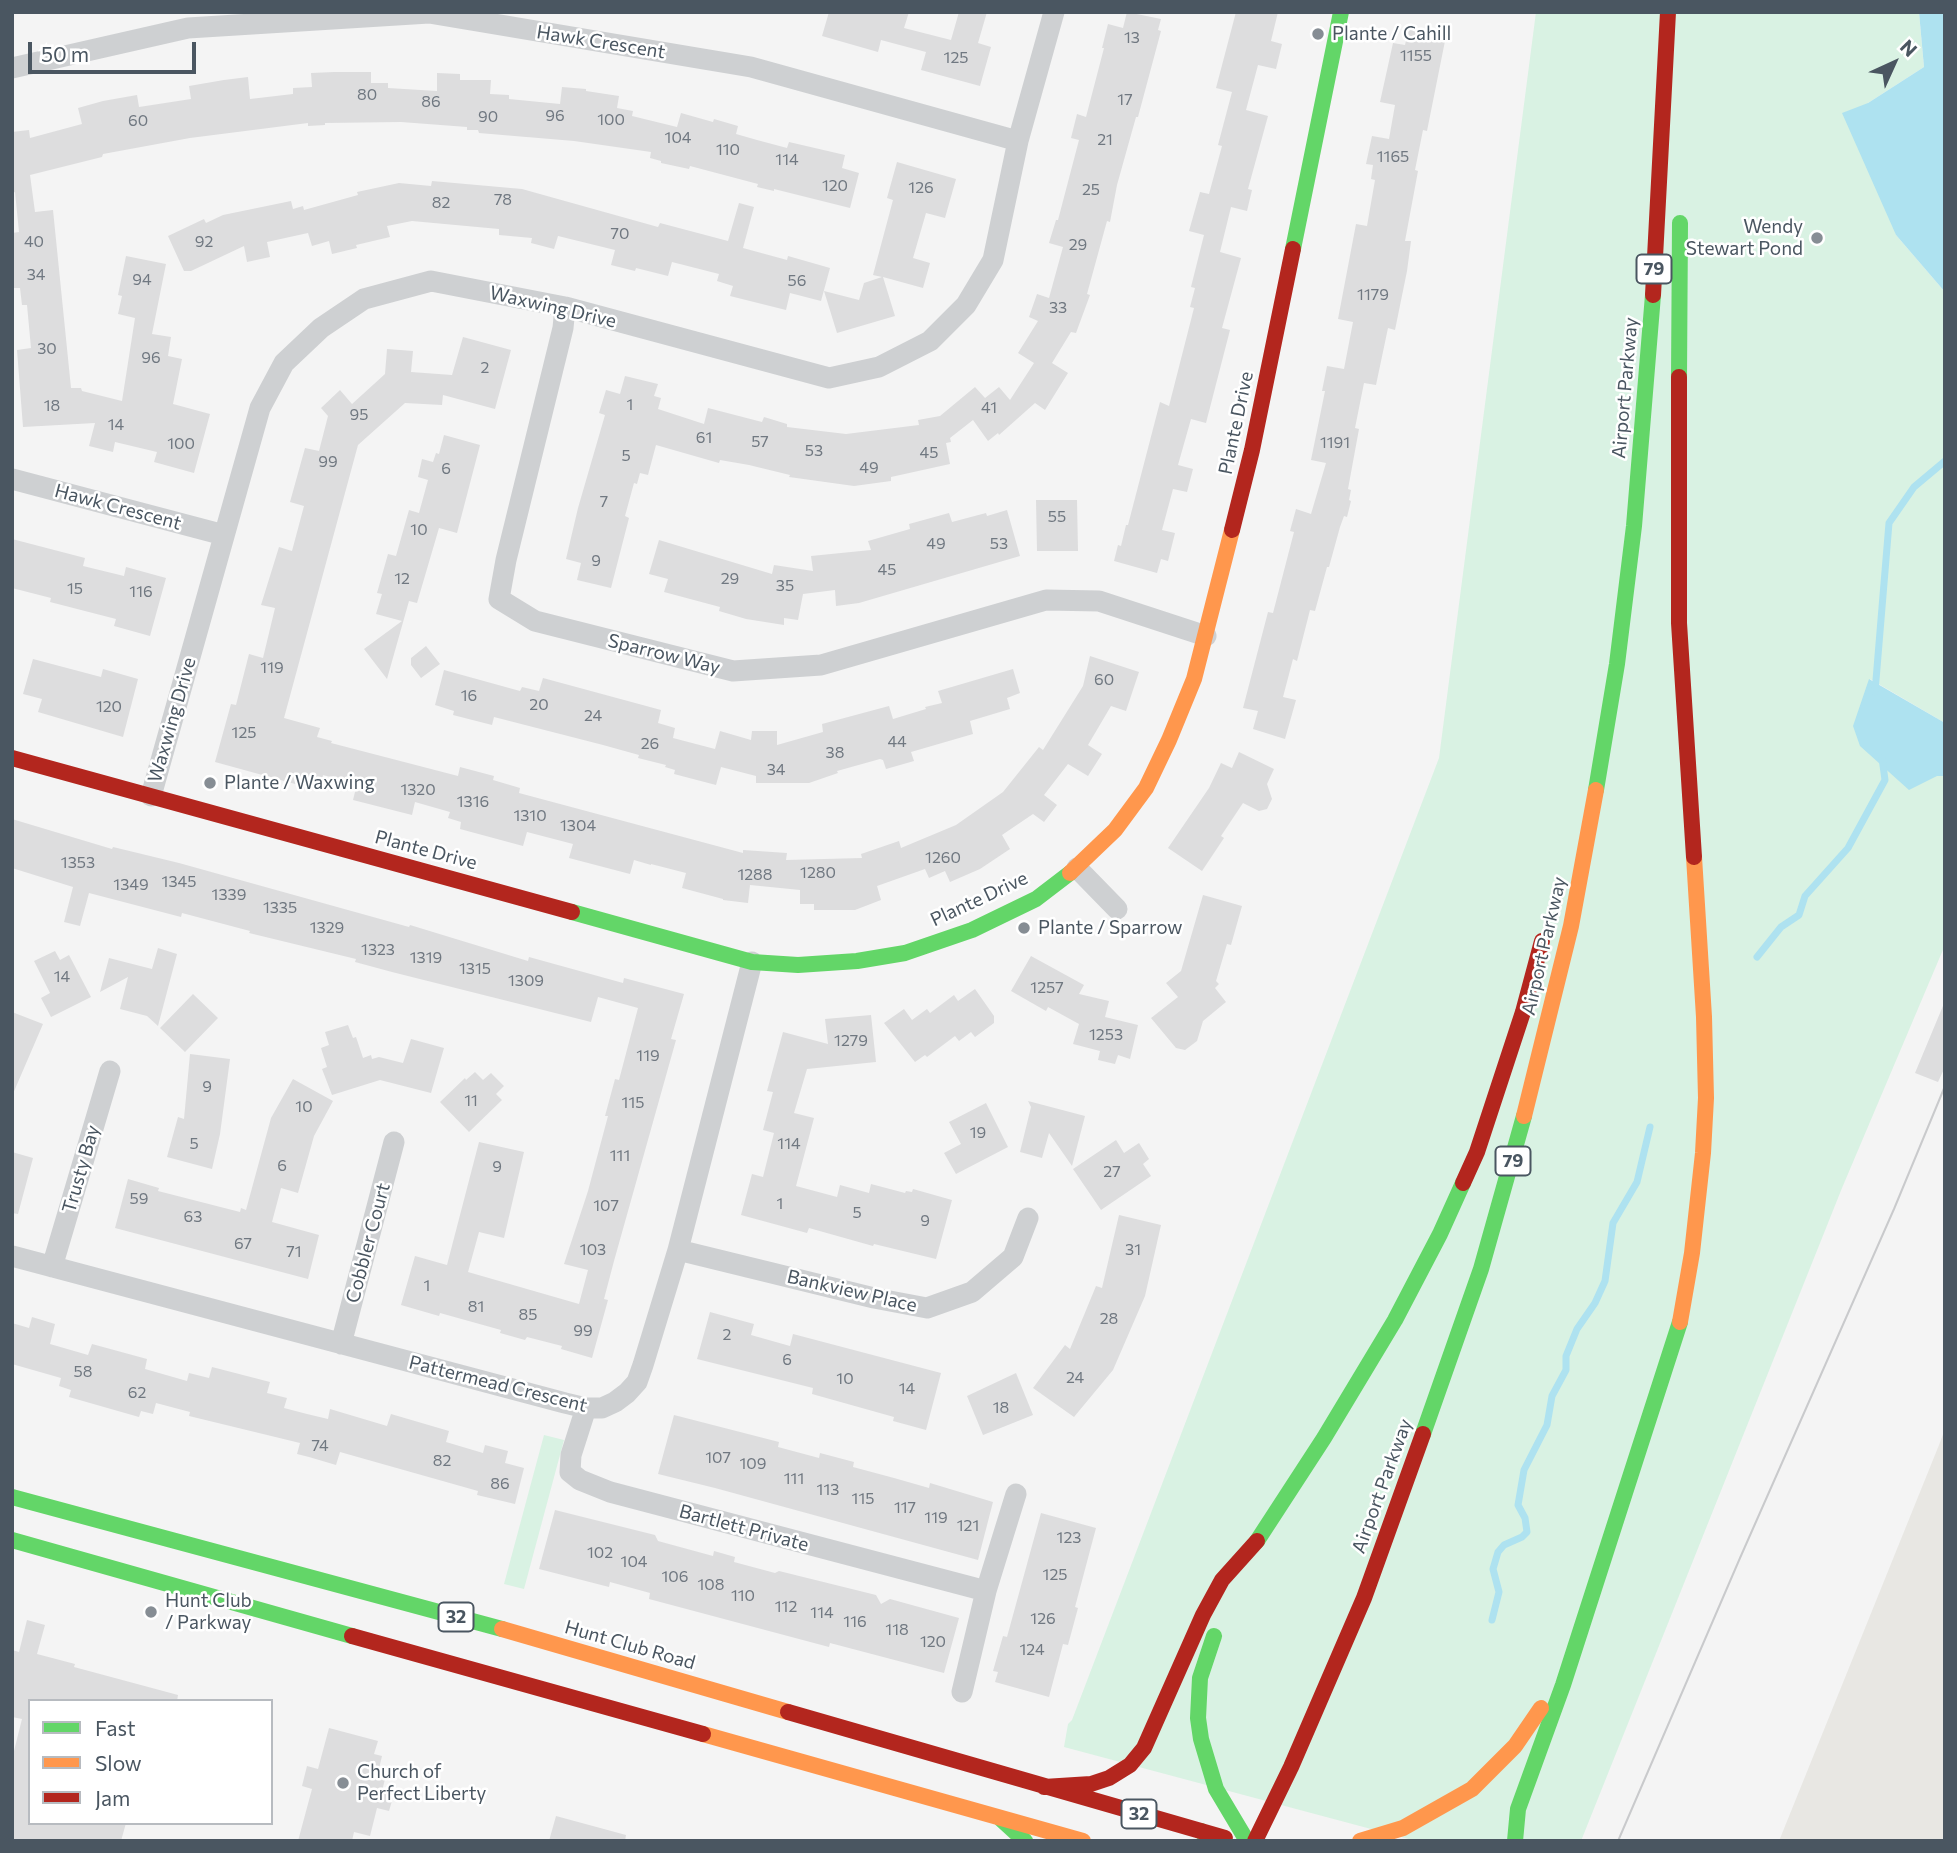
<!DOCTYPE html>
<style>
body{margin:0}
#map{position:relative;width:1957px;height:1853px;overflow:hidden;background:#f4f4f4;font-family:Commissioner,sans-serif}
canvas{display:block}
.frame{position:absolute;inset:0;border:14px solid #4a5661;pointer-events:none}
.legend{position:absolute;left:28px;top:1699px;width:245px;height:126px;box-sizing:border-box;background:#fff;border:2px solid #b7bbc0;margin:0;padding:9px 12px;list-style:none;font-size:21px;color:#4a5661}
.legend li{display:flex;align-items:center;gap:14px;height:35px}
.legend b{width:35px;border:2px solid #b7bbc0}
.north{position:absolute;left:1859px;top:28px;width:70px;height:70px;-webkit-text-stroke:5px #fff;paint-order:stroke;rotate:45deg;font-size:19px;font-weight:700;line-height:28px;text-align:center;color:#4a5661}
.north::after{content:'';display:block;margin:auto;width:24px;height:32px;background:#4a5661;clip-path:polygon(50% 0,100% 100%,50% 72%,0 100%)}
.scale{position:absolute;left:28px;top:42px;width:168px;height:32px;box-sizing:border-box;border:4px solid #4a5661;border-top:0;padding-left:9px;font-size:21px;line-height:24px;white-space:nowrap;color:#4a5661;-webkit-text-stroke:5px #fff;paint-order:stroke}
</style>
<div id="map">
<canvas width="1957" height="1853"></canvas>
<div class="frame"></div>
<ul class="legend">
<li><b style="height:9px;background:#63d668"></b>Fast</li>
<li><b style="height:9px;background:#ff974d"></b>Slow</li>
<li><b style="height:9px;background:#b3261e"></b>Jam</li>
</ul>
<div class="north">N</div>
<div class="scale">50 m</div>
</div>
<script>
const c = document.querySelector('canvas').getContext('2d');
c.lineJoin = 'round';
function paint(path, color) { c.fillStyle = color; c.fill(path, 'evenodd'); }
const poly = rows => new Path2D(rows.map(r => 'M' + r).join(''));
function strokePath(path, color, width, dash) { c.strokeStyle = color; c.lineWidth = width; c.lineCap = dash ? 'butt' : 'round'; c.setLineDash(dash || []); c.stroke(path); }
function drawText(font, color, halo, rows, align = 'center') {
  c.font = font + ' Commissioner,sans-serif'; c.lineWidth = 5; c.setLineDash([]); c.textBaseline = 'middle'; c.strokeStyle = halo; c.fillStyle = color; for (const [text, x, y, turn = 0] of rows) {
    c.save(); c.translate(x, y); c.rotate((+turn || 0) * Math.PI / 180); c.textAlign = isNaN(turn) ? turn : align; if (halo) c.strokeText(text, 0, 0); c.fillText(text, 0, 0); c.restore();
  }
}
paint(poly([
 [1945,1429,1945,1841,1779,1841,1939,1445]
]), '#e8e7e3');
paint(poly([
 [1536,12,1919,12,1924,67,1868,103,1896,235,1945,292,1945,723,1870,679,1937,776,1945,776,1945,945,1842,1188,1581,1841,1416,1841,1064,1747,1068,1724,1072,1720,1439,758],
 [544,1435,564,1440,524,1589,504,1584]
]), '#d9f2e3');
paint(poly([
 [1919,12,1945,12,1945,292,1896,235,1842,113,1868,103,1924,67],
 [1869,679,1945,723,1945,776,1937,776,1909,790,1860,746,1853,726]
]), '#aee2f0');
strokePath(poly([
 [1875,692,1889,523,1914,487,1945,461],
 [1757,957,1781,927,1799,915,1805,896,1848,848,1885,780,1882,758],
 [1492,1620,1499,1592,1493,1569,1498,1552,1504,1545,1522,1537,1527,1532,1525,1518,1518,1505,1524,1470,1547,1425,1552,1396,1566,1370,1566,1356,1577,1329,1595,1303,1605,1281,1613,1223,1637,1182,1650,1127]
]), '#aee2f0', 7);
paint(poly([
 [829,12,909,12,904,28,951,40,959,12,987,12,978,43,991,47,980,86,921,70,926,52,881,40,878,52,822,36],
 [1127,12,1161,19,1158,30,1161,31,1138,117,1136,117,1117,185,1110,222,1107,221,1087,294,1090,295,1076,333,1071,332,1052,363,1068,373,1045,410,1035,403,999,435,998,433,988,441,973,420,950,438,951,442,946,443,950,464,891,477,891,481,854,486,789,477,790,475,749,465,720,460,719,463,656,445,648,475,640,473,637,484,634,483,625,516,629,518,611,588,577,580,581,563,566,559,578,508,605,415,599,413,606,390,620,394,625,376,658,384,654,396,661,398,658,409,704,424,708,408,762,422,764,417,787,424,787,427,846,434,919,425,918,420,940,416,975,387,985,398,999,387,1010,400,1034,363,1018,353,1038,321,1029,317,1037,294,1049,298,1063,247,1049,243,1056,220,1058,220,1079,140,1071,138,1077,114,1086,117,1104,48,1102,48,1108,24,1123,28],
 [1236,12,1278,12,1271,41,1282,44,1276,69,1258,65,1246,110,1268,116,1248,189,1252,190,1247,211,1231,207,1220,252,1241,258,1222,328,1230,330,1206,423,1191,419,1178,465,1193,469,1187,492,1173,489,1162,530,1175,533,1168,561,1161,559,1157,573,1114,561,1118,545,1121,546,1126,525,1128,525,1160,402,1169,406,1194,308,1190,307,1195,288,1191,287,1204,235,1189,231,1200,192,1209,194,1222,146,1218,145,1232,92,1216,88],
 [1409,28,1446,36,1427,131,1423,130,1415,170,1418,171,1405,241,1411,241,1407,271,1395,330,1388,328,1376,385,1364,383,1355,428,1359,429,1348,489,1351,490,1349,500,1351,501,1347,517,1344,516,1340,527,1329,567,1327,567,1315,611,1310,610,1297,661,1293,659,1283,697,1296,700,1285,739,1253,729,1258,711,1243,708,1268,612,1273,613,1294,532,1290,531,1296,509,1311,514,1326,463,1311,460,1325,391,1322,391,1327,366,1344,369,1353,322,1338,319,1356,224,1367,226,1375,180,1371,179,1373,165,1366,164,1372,136,1389,139,1395,105,1380,102,1393,43,1405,45],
 [334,72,371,72,371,83,388,83,388,88,437,91,437,73,460,74,460,80,491,80,490,94,509,95,509,99,560,104,562,87,586,89,586,91,619,96,617,108,633,111,632,116,677,127,681,113,713,122,714,119,738,126,736,134,757,140,787,148,789,142,845,155,842,168,859,173,850,208,774,189,774,191,757,187,758,184,690,166,689,169,661,163,661,161,650,158,651,152,574,141,479,133,478,130,467,130,467,127,401,122,325,123,325,125,308,126,308,123,190,138,103,154,102,157,30,175,35,212,53,210,71,388,81,388,82,391,122,401,135,318,118,314,122,296,118,295,126,256,166,264,152,334,171,337,168,356,182,359,173,404,210,414,194,473,154,462,157,452,115,442,113,452,89,446,95,423,23,427,17,350,31,348,27,305,22,305,20,288,12,288,12,233,19,232,15,192,12,193,12,132,29,130,30,138,82,124,78,108,103,101,137,95,139,107,191,99,189,86,224,80,248,77,250,99,293,94,293,88,312,87,311,73],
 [897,162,956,179,945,218,926,213,913,258,930,263,923,288,883,277,895,316,837,333,824,291,859,300,864,283,882,277,873,275,893,200,887,198],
 [432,181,522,189,658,227,660,223,728,241,739,203,754,207,743,248,787,260,788,256,830,268,821,301,790,293,786,310,730,296,733,286,717,281,719,274,672,262,668,276,636,268,635,271,611,265,615,250,558,236,554,249,531,243,532,238,499,235,499,229,412,221,387,226,390,237,356,245,357,248,332,254,329,241,312,246,308,233,267,242,270,257,247,262,244,246,191,271,184,271,168,236,204,219,206,223,223,215,291,201,293,209,303,206,304,210,358,195,357,192,399,183,431,186],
 [463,337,511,350,495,409,443,395,442,405,405,403,358,445,284,718,320,728,317,737,332,741,331,743,458,776,460,767,494,776,493,780,520,788,519,793,743,853,743,850,787,853,786,860,862,858,861,854,899,841,901,848,956,825,1003,792,1039,747,1043,750,1083,686,1090,656,1139,672,1126,711,1111,706,1088,745,1102,754,1088,776,1068,764,1044,795,1057,805,1044,822,1033,814,1002,835,1010,849,980,869,950,882,945,871,929,878,925,869,877,886,881,900,855,910,814,910,814,904,800,904,800,890,750,885,748,903,723,900,723,899,682,888,686,873,651,864,651,865,634,860,630,874,569,858,573,844,527,832,523,846,460,829,461,822,448,818,450,812,415,802,412,815,353,800,357,784,323,775,321,784,308,780,306,787,215,762,231,704,236,705,249,654,263,658,275,608,261,605,279,547,292,551,304,506,290,502,305,448,319,451,328,416,321,408,340,390,352,404,385,374,387,349,413,351,411,372,452,375],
 [444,435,480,445,457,533,439,528,417,603,409,601,387,679,364,649,402,621,376,614,382,594,377,593,388,554,396,556,409,510,419,513,428,480,418,477,422,459,433,462,436,453,439,454],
 [1036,500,1077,500,1078,551,1037,551],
 [1007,510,1020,556,859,603,836,606,835,590,803,594,798,620,784,618,784,625,746,619,719,611,720,607,664,592,668,579,649,574,659,540,772,574,774,565,813,571,811,556,871,550,868,541,910,529,909,524,949,513,952,522,986,513,987,516],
 [12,539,85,558,83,566,124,576,126,567,166,578,150,636,114,626,116,619,50,602,51,598,12,588],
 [426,646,440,664,421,678,411,665,411,658],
 [33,659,101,677,103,669,138,679,123,737,38,712,42,699,23,694],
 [1013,669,1020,693,1007,698,1010,709,970,721,973,734,911,752,914,761,886,769,883,760,880,759,837,771,838,773,809,783,756,783,756,776,721,767,716,785,674,774,675,770,665,767,666,765,638,758,639,755,603,745,494,717,492,725,453,715,454,711,435,705,444,670,520,691,522,687,539,691,543,678,661,710,658,723,675,728,673,738,715,749,720,731,751,740,752,731,777,731,777,745,823,732,822,724,889,706,893,719,926,709,925,707,942,703,938,691],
 [1239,752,1274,769,1267,784,1272,799,1267,809,1259,811,1243,803,1221,836,1224,838,1202,871,1168,848,1209,788,1221,763,1232,768],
 [12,819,112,849,113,847,179,863,409,927,410,925,528,961,529,957,623,983,624,978,684,994,671,1039,676,1040,614,1261,604,1299,608,1300,592,1358,561,1349,562,1346,527,1337,525,1340,500,1333,501,1330,440,1313,439,1316,401,1305,415,1256,447,1265,479,1142,524,1152,504,1238,479,1232,468,1272,579,1304,588,1270,564,1264,588,1191,608,1116,605,1116,615,1079,619,1080,638,1008,598,997,591,1022,392,972,355,962,356,959,249,933,250,931,182,913,181,917,89,893,80,926,64,922,73,887,12,868],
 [1203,895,1242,906,1231,945,1227,944,1216,981,1219,984,1215,988,1226,1002,1203,1021,1197,1041,1185,1050,1176,1048,1151,1018,1178,997,1166,983,1181,971],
 [158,948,177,954,158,1026,147,1016,120,1009,128,977,100,992,109,958,152,969],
 [55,951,60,960,69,955,91,997,51,1017,41,998,50,993,34,961],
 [1031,956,1084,985,1079,994,1109,1001,1105,1017,1138,1025,1130,1059,1118,1055,1115,1064,1098,1060,1100,1051,1073,1044,1079,1024,1048,1007,1046,1011,1011,991],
 [975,989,994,1016,994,1023,975,1037,971,1032,959,1041,955,1036,927,1057,925,1055,915,1062,884,1023,904,1009,912,1020,927,1009,930,1013,954,995,958,1001],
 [193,994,218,1018,185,1052,160,1028],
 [1945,1001,1945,1067,1938,1082,1915,1073],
 [12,1012,43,1024,12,1096],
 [871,1015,876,1062,807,1069,794,1113,814,1118,796,1186,837,1197,840,1185,869,1193,871,1184,905,1193,906,1191,912,1192,913,1189,952,1200,936,1259,874,1244,873,1246,809,1228,807,1233,741,1215,752,1174,763,1177,774,1133,763,1130,773,1092,767,1091,783,1032,828,1044,825,1019],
 [348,1025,353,1038,356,1037,363,1058,371,1055,372,1059,379,1057,403,1063,411,1039,444,1048,431,1093,380,1080,332,1095,322,1069,327,1067,321,1048,329,1045,325,1032],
 [190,1054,230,1059,220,1134,212,1169,167,1157,178,1117,184,1119],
 [475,1072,483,1080,491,1073,504,1086,496,1094,502,1100,469,1132,440,1102,465,1078,466,1080],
 [293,1079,333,1101,314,1136,298,1193,281,1188,272,1222,319,1235,308,1279,115,1228,128,1179,159,1188,158,1191,240,1212,241,1208,246,1210,271,1118],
 [1028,1101,1085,1116,1072,1166,1049,1133,1042,1158,1020,1152,1031,1107],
 [986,1103,1008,1147,956,1174,944,1153,961,1144,949,1122],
 [1116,1140,1124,1153,1139,1143,1149,1159,1143,1164,1151,1176,1101,1210,1073,1169],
 [12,1152,33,1158,18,1214,12,1213],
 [1119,1215,1161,1225,1145,1296,1113,1370,1074,1417,1033,1388,1065,1345,1070,1349,1096,1286,1102,1288],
 [710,1312,754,1324,751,1335,790,1346,793,1334,941,1373,926,1430,893,1421,894,1417,812,1394,813,1388,697,1359],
 [32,1317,55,1324,50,1344,88,1355,92,1344,147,1359,145,1369,187,1381,189,1373,209,1378,212,1367,270,1382,267,1393,287,1398,284,1408,307,1414,328,1419,330,1409,387,1426,391,1414,449,1431,446,1442,483,1453,485,1445,508,1451,505,1463,524,1468,515,1504,477,1495,478,1491,340,1452,336,1465,309,1457,297,1454,300,1443,189,1416,190,1412,156,1403,153,1414,141,1411,139,1417,69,1397,71,1390,59,1386,61,1378,12,1364,12,1323,29,1328],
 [1016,1373,1033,1415,983,1435,967,1396],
 [674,1415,779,1442,778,1447,819,1458,820,1453,854,1462,853,1467,894,1478,929,1488,930,1483,993,1502,978,1560,715,1488,658,1474],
 [555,1510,655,1535,658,1541,713,1556,714,1551,735,1557,734,1562,775,1573,779,1571,876,1595,881,1604,890,1599,959,1618,944,1673,830,1643,829,1647,649,1599,650,1593,610,1582,609,1587,539,1569],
 [1041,1513,1096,1528,1075,1607,1078,1608,1068,1645,1063,1644,1049,1697,995,1682,998,1672,993,1671,1003,1636,1007,1637],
 [27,1620,45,1625,37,1654,75,1664,74,1667,178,1695,177,1701,30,1701,30,1823,126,1823,121,1841,12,1841,12,1759,22,1719,12,1717,12,1650,19,1652],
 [329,1728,378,1741,374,1754,382,1756,377,1777,385,1779,382,1791,394,1794,389,1811,377,1808,370,1836,354,1832,352,1841,298,1841,312,1789,302,1786,307,1766,318,1769],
 [556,1816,626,1835,625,1841,549,1841]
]), '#ddddde');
strokePath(poly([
 [12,68,188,28,429,13,751,67,1018,141],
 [565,307,563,328,506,560,499,599,535,621,733,671,821,665,1046,600,1099,601,1206,636],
 [12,479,224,535],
 [151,796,260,408,284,363,321,328,364,299,431,281,565,307,829,378,879,367,930,341,966,305,993,260,1018,141,1054,12],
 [1077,868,1117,909],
 [678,1250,874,1298,927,1308,972,1292,1013,1257,1028,1218],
 [12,1256,565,1403,586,1408,602,1408,615,1402,627,1393,637,1382,643,1365,678,1250,752,962],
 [52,1267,110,1071],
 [341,1344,394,1142],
 [586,1408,571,1455,570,1472,580,1480,610,1492,986,1591],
 [962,1692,986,1591,1016,1494]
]), '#ced0d2', 21);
strokePath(poly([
 [1293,249,1341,12],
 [1679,377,1680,223],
 [1596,790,1617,664,1634,526,1653,295],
 [572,912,752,962,798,965,857,961,905,953,972,930,1036,899,1070,873],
 [1423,1434,1481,1269,1524,1116],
 [12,1497,502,1629],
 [12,1540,352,1636],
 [1257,1541,1324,1438,1395,1320,1440,1234,1463,1183],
 [1214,1636,1200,1678,1198,1718,1201,1739,1216,1789,1247,1841],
 [1001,1819,1025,1841],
 [1201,1831,1211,1841],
 [1515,1841,1518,1809,1563,1685,1680,1322]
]), '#63d668', 16);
strokePath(poly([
 [1070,873,1115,830,1146,788,1169,740,1194,679,1232,530],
 [1524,1116,1571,926,1596,790],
 [1680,1322,1692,1253,1703,1153,1706,1098,1704,1017,1694,857],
 [502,1629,788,1712],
 [703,1734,1083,1841],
 [1360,1841,1403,1828,1472,1789,1515,1746,1541,1708]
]), '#ff974d', 16);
strokePath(poly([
 [1653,295,1668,12],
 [1679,377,1679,623,1694,857],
 [1232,530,1252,450,1293,249],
 [12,758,572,912],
 [1463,1183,1477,1152,1523,1012,1542,941],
 [352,1636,703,1734],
 [788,1712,1225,1838],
 [1044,1787,1091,1784,1109,1778,1130,1765,1144,1748,1203,1615,1222,1580,1257,1541],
 [1255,1841,1291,1767,1364,1598,1423,1434]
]), '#b3261e', 16);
strokePath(poly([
 [1618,1841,1740,1558,1894,1209,1945,1086]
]), '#c9cacc', 2);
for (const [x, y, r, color] of [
 [1318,34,7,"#868d94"],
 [1817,238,7,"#868d94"],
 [210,783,7,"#868d94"],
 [1024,928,7,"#868d94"],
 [151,1612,7,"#868d94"],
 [343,1783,7,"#868d94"]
]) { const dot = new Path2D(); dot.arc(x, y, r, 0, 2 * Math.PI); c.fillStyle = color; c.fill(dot); strokePath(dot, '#fff', 2.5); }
drawText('16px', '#707881', null, [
 ["13",1132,38],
 ["1155",1416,56],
 ["125",956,58],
 ["80",367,95],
 ["17",1125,100],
 ["86",431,102],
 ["96",555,116],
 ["90",488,117],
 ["100",611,120],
 ["60",138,121],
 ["104",678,138],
 ["21",1105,140],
 ["110",728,150],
 ["1165",1393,157],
 ["114",787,160],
 ["120",835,186],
 ["126",921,188],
 ["25",1091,190],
 ["78",503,200],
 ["82",441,203],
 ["70",620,234],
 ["40",34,242],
 ["92",204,242],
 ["29",1078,245],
 ["34",36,275],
 ["94",142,280],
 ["56",797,281],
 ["1179",1373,295],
 ["33",1058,308],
 ["30",47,349],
 ["96",151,358],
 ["2",485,368],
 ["1",630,405],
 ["18",52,406],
 ["41",989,408],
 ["95",359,415],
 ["14",116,425],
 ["61",704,438],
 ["57",760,442],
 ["1191",1335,443],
 ["100",181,444],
 ["53",814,451],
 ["45",929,453],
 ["5",626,456],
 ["99",328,462],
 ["49",869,468],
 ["6",446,469],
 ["7",604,502],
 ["55",1057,517],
 ["10",419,530],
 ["49",936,544],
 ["53",999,544],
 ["9",596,561],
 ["45",887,570],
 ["12",402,579],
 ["29",730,579],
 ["35",785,586],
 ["15",75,589],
 ["116",141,592],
 ["119",272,668],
 ["60",1104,680],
 ["16",469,696],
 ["20",539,705],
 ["120",109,707],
 ["24",593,716],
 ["125",244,733],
 ["44",897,742],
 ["26",650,744],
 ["38",835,753],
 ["34",776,770],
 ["1320",418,790],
 ["1316",473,802],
 ["1310",530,816],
 ["1304",578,826],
 ["1260",943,858],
 ["1353",78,863],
 ["1280",818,873],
 ["1288",755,875],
 ["1345",179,882],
 ["1349",131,885],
 ["1339",229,895],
 ["1335",280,908],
 ["1329",327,928],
 ["1323",378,950],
 ["1319",426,958],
 ["1315",475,969],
 ["14",62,977],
 ["1309",526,981],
 ["1257",1047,988],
 ["1253",1106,1035],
 ["1279",851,1041],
 ["119",648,1056],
 ["9",207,1087],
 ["11",471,1101],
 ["115",633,1103],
 ["10",304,1107],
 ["19",978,1133],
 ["5",194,1144],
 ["114",789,1144],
 ["111",620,1156],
 ["6",282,1166],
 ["9",497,1167],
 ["27",1112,1172],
 ["59",139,1199],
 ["1",780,1204],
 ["107",606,1206],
 ["5",857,1213],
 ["63",193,1217],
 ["9",925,1221],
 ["67",243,1244],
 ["103",593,1250],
 ["31",1133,1250],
 ["71",294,1252],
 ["1",427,1286],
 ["81",476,1307],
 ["85",528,1315],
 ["28",1109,1319],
 ["99",583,1331],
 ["2",727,1335],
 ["6",787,1360],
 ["58",83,1372],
 ["24",1075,1378],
 ["10",845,1379],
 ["14",907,1389],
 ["62",137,1393],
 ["18",1001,1408],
 ["74",320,1446],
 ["107",718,1458],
 ["82",442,1461],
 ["109",753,1464],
 ["111",794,1479],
 ["86",500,1484],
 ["113",828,1490],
 ["115",863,1499],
 ["117",905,1508],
 ["119",936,1518],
 ["121",968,1526],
 ["123",1069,1538],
 ["102",600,1553],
 ["104",634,1562],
 ["125",1055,1575],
 ["106",675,1577],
 ["108",711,1585],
 ["110",743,1596],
 ["112",786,1607],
 ["114",822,1613],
 ["126",1043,1619],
 ["116",855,1622],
 ["118",897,1630],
 ["120",933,1642],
 ["124",1032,1650]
]);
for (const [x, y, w] of [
 [1654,269,35],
 [1513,1161,35],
 [456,1617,35],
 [1139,1814,35]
]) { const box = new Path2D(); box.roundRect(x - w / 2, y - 14.5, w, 29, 5); c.fillStyle = '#fff'; c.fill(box); strokePath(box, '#4a5661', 2); }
drawText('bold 18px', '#4a5661', null, [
 ["79",1654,269],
 ["79",1513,1161],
 ["32",456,1617],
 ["32",1139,1814]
]);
drawText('19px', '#4a5661', '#fff', [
 ["Plante / Cahill",1332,34],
 ["Wendy",1803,227,"right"],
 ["Stewart Pond",1803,249,"right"],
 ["Plante / Waxwing",224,783],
 ["Plante / Sparrow",1038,928],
 ["Hunt Club",165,1601],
 ["/ Parkway",165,1623],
 ["Church of",357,1772],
 ["Perfect Liberty",357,1794]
], 'left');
drawText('19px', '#4a5661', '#fff', [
 ["Hawk Crescent",601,42,9],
 ["Waxwing Drive",553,307,13],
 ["Airport Parkway",1625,388,-85],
 ["Plante Drive",1236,423,-78],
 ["Hawk Crescent",118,507,15],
 ["Sparrow Way",664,654,14],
 ["Waxwing Drive",172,720,-74],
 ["Plante Drive",426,850,15],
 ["Plante Drive",979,899,-25],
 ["Airport Parkway",1544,946,-77],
 ["Trusty Bay",81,1169,-74],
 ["Cobbler Court",368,1243,-75],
 ["Bankview Place",852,1291,13],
 ["Pattermead Crescent",498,1384,14],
 ["Airport Parkway",1382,1486,-70],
 ["Bartlett Private",744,1528,15],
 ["Hunt Club Road",630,1645,16]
]);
</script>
